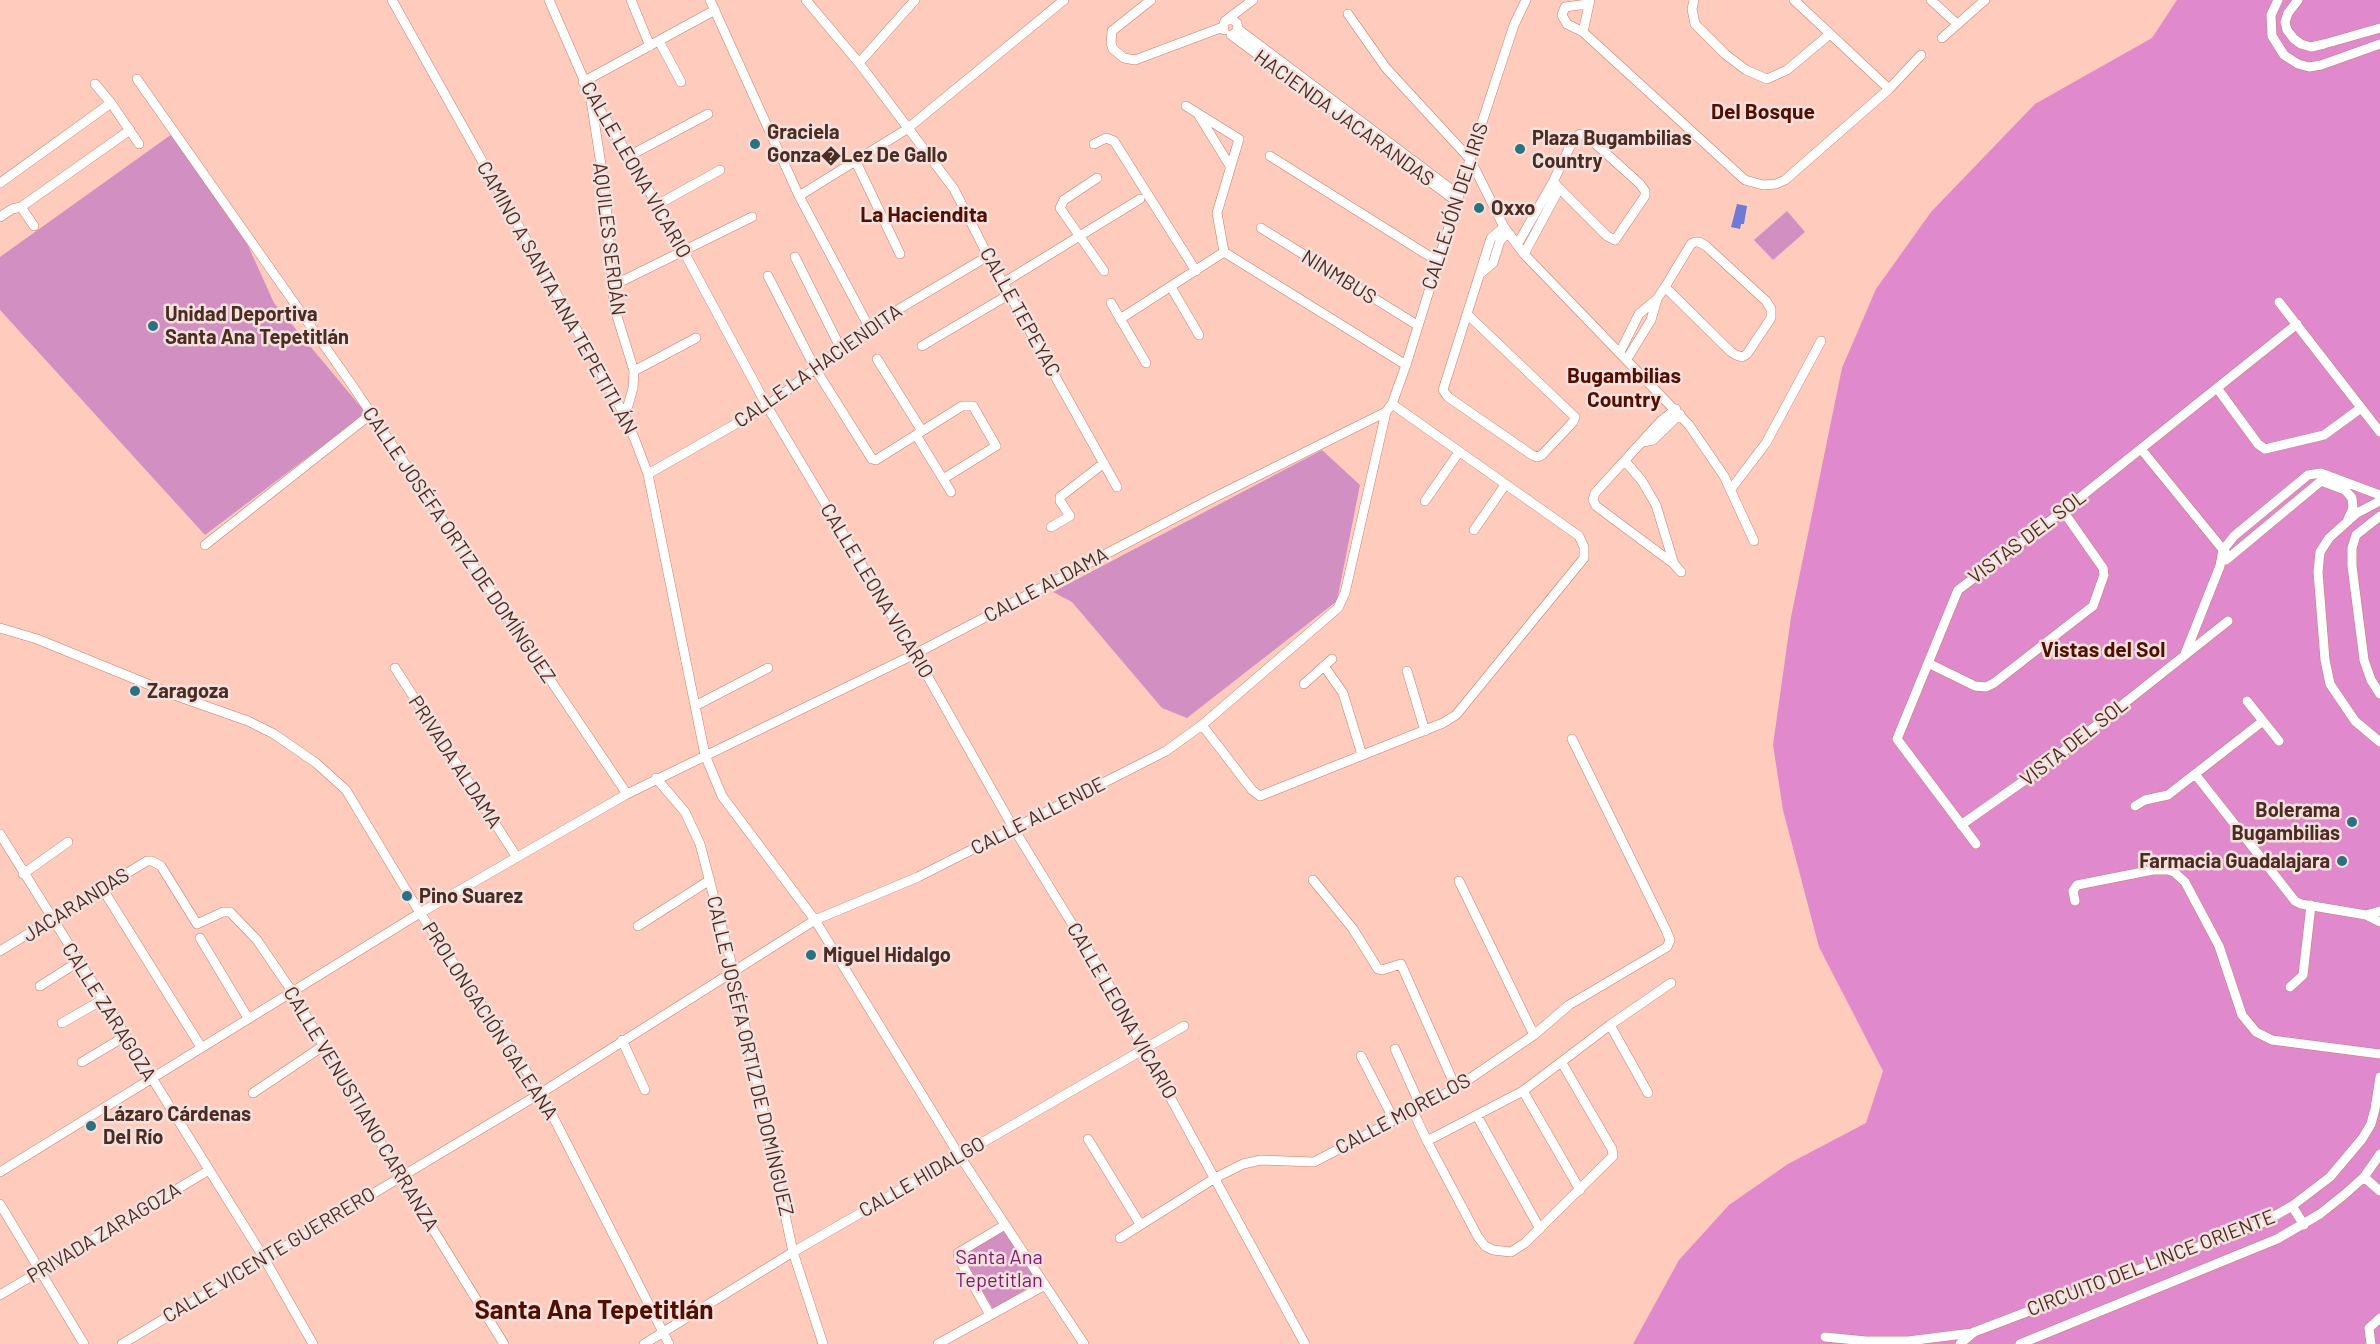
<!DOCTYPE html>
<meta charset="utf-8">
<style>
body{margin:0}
canvas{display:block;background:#fecbbd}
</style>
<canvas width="2380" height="1344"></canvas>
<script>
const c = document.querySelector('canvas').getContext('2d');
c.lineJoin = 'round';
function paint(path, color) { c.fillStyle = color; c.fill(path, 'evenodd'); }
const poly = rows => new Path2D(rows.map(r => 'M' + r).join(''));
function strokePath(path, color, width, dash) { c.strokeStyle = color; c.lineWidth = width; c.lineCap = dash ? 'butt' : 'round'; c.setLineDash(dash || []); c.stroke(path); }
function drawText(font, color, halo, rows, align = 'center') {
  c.font = font + ' Barlow,sans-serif'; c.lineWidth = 5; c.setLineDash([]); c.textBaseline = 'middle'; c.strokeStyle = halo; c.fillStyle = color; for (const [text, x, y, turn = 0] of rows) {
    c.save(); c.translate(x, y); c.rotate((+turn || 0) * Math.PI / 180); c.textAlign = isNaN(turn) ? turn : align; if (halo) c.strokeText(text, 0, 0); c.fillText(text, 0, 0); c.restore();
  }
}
paint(poly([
 [172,134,246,241,274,303,366,413,205,535,0,310,0,257],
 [1787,211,1805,232,1773,260,1754,240],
 [1322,450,1360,485,1337,601,1187,718,1162,708,1072,602,1053,592],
 [1003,1228,1038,1282,993,1309,960,1253]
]), '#d290c2');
paint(poly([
 [2177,0,2380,0,2380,1344,1633,1344,1679,1260,1729,1205,1788,1164,1866,1123,1883,1071,1819,947,1783,810,1773,745,1791,617,1842,368,1876,289,1931,212,2035,104,2152,38]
]), '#e089cc');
paint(poly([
 [1737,204,1747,206,1744,224,1741,224,1740,229,1731,227]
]), '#6e7ad3');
const minor = poly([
 [392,0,625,416,635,440,648,474,705,755,722,796,815,920,959,1155,1084,1344],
 [549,0,591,96,629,156,684,252,767,406,915,654,1014,829,1104,976,1305,1344],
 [631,0,650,46],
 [710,0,799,196,869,327],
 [806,0,859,63,954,189,988,256,1117,487],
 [1151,0,1112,31,1111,43,1113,49,1124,58,1135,60,1223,27],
 [1590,0,1583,32,1745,180,1763,185,1776,184,1785,180,1889,89,1921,55],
 [1694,0,1692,9,1695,24,1725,54,1746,70,1767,79,1787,70,1830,34],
 [1794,0,1889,89],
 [1931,0,1957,24],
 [2278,0,2271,15,2272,36,2284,55,2298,64,2309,67,2321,65,2380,44],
 [2298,0,2288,13,2285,22,2287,30,2294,39,2301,44,2311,47,2324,44,2380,28],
 [1348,14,1386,68,1470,159,1504,227,1524,254,1689,425,1724,476,1754,541],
 [1228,20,1233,20,1237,23,1238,29,1235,33],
 [1238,29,1459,195],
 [1224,30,1223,27,1225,21,1253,0],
 [1583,32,1567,24,1562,15,1565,7,1587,4],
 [1231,35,1456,201],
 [1942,38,1985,0],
 [659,41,681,82],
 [859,63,915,0],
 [137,79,352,385,627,794],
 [583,82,715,10],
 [95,84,111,103,139,144],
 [591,100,605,191,612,286,616,313,634,371,633,388,625,416],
 [1186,106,1239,139,1217,213,1224,252],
 [1198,114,1230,166],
 [1094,144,1106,138,1114,141,1196,271],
 [629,156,708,114],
 [1270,156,1437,261],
 [856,162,900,254],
 [1097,178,1064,200,1060,208,1104,271],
 [0,183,111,103],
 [799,196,907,129,1064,0],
 [657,205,720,170],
 [21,207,34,226],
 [0,217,12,209,21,207,130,130],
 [1261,228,1417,325],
 [1517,245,1553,182,1574,138,1580,134,1588,137,1640,184,1645,191,1645,196,1615,240,1607,236,1553,182],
 [1224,252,1406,365],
 [1524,254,1559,189],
 [795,257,841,349],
 [1481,273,1493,263,1500,241,1508,232],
 [768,276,816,370,872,459,876,460,962,406,973,406,996,446,943,479],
 [1003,283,1140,199],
 [612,286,752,217],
 [1171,287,1199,335],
 [2279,302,2380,432],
 [1111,303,1146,363],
 [1468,315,1575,417,1573,422,1542,455,1537,457,1532,455,1448,397,1443,390,1491,238,1504,227],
 [1120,319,1224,252],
 [922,346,1010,294],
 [1620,352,1639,314,1657,299],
 [877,359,922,431],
 [1627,359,1651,320,1657,299,1665,287,1691,244,1695,242,1699,242,1706,246,1766,301,1771,309,1771,318,1747,354,1742,357,1736,355,1731,352,1665,287],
 [634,371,696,338],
 [2217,388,2258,444,2265,449,2324,435,2361,408],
 [1676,409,1661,421,1648,435,1595,493,1593,500,1596,506,1674,564,1681,572],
 [916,435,951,492],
 [1643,442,1653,440,1680,414],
 [2141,449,2229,557],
 [1625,461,1642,481,1656,505,1674,564],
 [648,474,767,406,869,327,988,256],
 [2321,481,2345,490,2352,498,2353,508,2348,519],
 [1731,489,1766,443,1821,341],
 [1425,501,1459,452],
 [2380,501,2357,513,2329,538,2320,552,2318,572,2325,660,2330,684,2355,721,2380,742],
 [2380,516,2356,535,2352,548,2352,566,2364,660,2371,680,2380,694],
 [1051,527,1070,516,1060,501,1060,497,1104,463],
 [1474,530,1505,485],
 [205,545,371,414],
 [2226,560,2321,481],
 [0,628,37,639,177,696,248,721,274,734,316,763,346,790,420,913,541,1093,669,1344],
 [2185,654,2220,566,2223,550,2234,536,2308,475,2321,473,2380,495],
 [1928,663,1975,686,1986,687,1994,683,2093,606,2104,575,2103,568,2063,511],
 [1324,666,1343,693,1362,755],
 [395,668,516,856],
 [1407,671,1425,731],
 [1304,684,1332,659],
 [2247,701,2279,741],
 [695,706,768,668],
 [1202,725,1252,790,1260,796,1443,723,1456,715,1584,558,1584,547,1579,536,1392,404],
 [2195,774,2295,901,2301,904,2366,915,2380,922],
 [656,778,685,812,700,844,733,970,793,1252,823,1344],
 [2135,806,2145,800,2168,795,2263,721],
 [1961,825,2045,766,2228,621],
 [0,834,264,1258,313,1344],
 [1976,844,1897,739,1958,590,2063,511,2297,324],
 [23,874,68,842],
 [1313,880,1353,929,1378,969,1382,970,1401,964,1456,1088],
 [1459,881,1534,1035],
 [102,888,201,1047],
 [2075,901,2073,891,2077,885,2153,870,2168,870,2174,872,2185,882,2219,946,2242,1015,2256,1032,2272,1040,2380,1054],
 [2366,915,2380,911],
 [638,926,710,880],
 [200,938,248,1018],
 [0,951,147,861,152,861,161,866,197,924,223,912,230,912,257,940,291,990,400,1176,504,1344],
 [40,986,78,962],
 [2290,987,2303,975,2311,905],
 [62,1023,102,1000],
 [1610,1025,1648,1093],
 [622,1040,645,1090],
 [1395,1049,1421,1107],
 [1361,1056,1394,1120],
 [82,1062,124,1037],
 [1523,1091,1580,1190],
 [253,1093,323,1046],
 [1413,1111,1427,1141,1478,1237,1485,1246,1493,1250,1511,1252,1525,1243,1613,1156,1612,1149,1562,1063],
 [1477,1116,1540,1229],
 [1088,1139,1140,1224],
 [1427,1141,1523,1091,1610,1025,1671,983],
 [0,1172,420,913,627,794,915,654,1209,500,1386,412],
 [2364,1177,2380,1191],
 [0,1204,84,1344],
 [2292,1206,2304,1225],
 [1120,1238,1215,1178,1243,1164,1261,1160,1314,1162,1456,1088,1534,1035,1569,1005,1667,947,1670,940,1666,930,1572,739],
 [0,1295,209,1170],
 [990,1315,959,1259,958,1253,1005,1225],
 [1825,1337,1866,1341,1908,1341,1972,1333],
 [122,1344,541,1093,815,920,918,877,1166,751,1202,725,1338,608,1345,593,1386,412,1392,404,1406,365,1470,159,1514,25,1526,0],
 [644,1344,793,1252,1184,1026],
 [938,1344,1045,1285],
 [1960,1344,1974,1332,2264,1222,2292,1206,2330,1177,2362,1139,2371,1124,2375,1109,2380,1077],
 [2020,1344,2277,1239,2320,1214,2345,1194,2364,1177,2380,1154],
 [2371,1344,2369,1328,2380,1318]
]);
strokePath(minor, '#cb7d69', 10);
strokePath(minor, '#fff', 9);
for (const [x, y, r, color] of [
 [755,144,6,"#2c7180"],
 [1520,149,6,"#2c7180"],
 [1479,208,6,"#2c7180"],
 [153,326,6,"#2c7180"],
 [135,691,6,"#2c7180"],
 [2352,822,6,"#2c7180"],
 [2342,861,6,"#2c7180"],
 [407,896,6,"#2c7180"],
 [811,955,6,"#2c7180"],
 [91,1126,6,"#2c7180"]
]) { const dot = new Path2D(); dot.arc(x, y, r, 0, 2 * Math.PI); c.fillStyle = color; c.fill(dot); strokePath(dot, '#f3e1dd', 2); }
drawText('20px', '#4b2b22', '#f3e1dd', [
 ["HACIENDA JACARANDAS",1344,118,36],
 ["CALLE LEONA VICARIO",636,170,60],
 ["CALLEJÓN DEL IRIS",1455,206,-72],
 ["AQUILES SERDÁN",609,239,83],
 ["NINMBUS",1339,277,32],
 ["CAMINO A SANTA ANA TEPETITLÁN",557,298,61],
 ["CALLE TEPEYAC",1020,312,61],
 ["CALLE LA HACIENDITA",818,366,-35],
 ["VISTAS DEL SOL",2027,537,-37],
 ["CALLE JOSÉFA ORTIZ DE DOMÍNGUEZ",459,545,56],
 ["CALLE ALDAMA",1046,585,-28],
 ["CALLE LEONA VICARIO",877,591,59],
 ["VISTA DEL SOL",2074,742,-38],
 ["PRIVADA ALDAMA",455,762,57],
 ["CALLE ALLENDE",1038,816,-27],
 ["JACARANDAS",76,905,-32],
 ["CALLE LEONA VICARIO",1122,1011,60],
 ["CALLE ZARAGOZA",109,1012,58],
 ["PROLONGACIÓN GALEANA",490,1021,57],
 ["CALLE JOSÉFA ORTIZ DE DOMÍNGUEZ",750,1056,77],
 ["CALLE VENUSTIANO CARRANZA",361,1109,59],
 ["CALLE MORELOS",1403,1114,-28],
 ["CALLE HIDALGO",922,1177,-30],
 ["PRIVADA ZARAGOZA",104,1233,-31],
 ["CALLE VICENTE GUERRERO",269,1255,-31],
 ["CIRCUITO DEL LINCE ORIENTE",2151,1263,-21]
]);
drawText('bold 20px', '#4b2b22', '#f3e1dd', [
 ["Graciela",767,132],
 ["Gonza�Lez De Gallo",767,155],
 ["Plaza Bugambilias",1532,138],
 ["Country",1532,161],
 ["Oxxo",1491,208],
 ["Unidad Deportiva",165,314],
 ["Santa Ana Tepetitlán",165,337],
 ["Zaragoza",147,691],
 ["Bolerama",2340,810,"right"],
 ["Bugambilias",2340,833,"right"],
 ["Farmacia Guadalajara",2330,861,"right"],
 ["Pino Suarez",419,896],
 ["Miguel Hidalgo",823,955],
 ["Lázaro Cárdenas",103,1114],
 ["Del Río",103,1137]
], 'left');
drawText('20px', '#7f186f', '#f3e1dd', [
 ["Santa Ana",999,1257],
 ["Tepetitlan",999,1280]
]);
drawText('bold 21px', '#520e00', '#f3e1dd', [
 ["Del Bosque",1763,112],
 ["La Haciendita",924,215],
 ["Bugambilias",1624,376],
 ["Country",1624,400],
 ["Vistas del Sol",2103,650]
]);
drawText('bold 26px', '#520e00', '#f3e1dd', [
 ["Santa Ana Tepetitlán",594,1310]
]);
</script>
